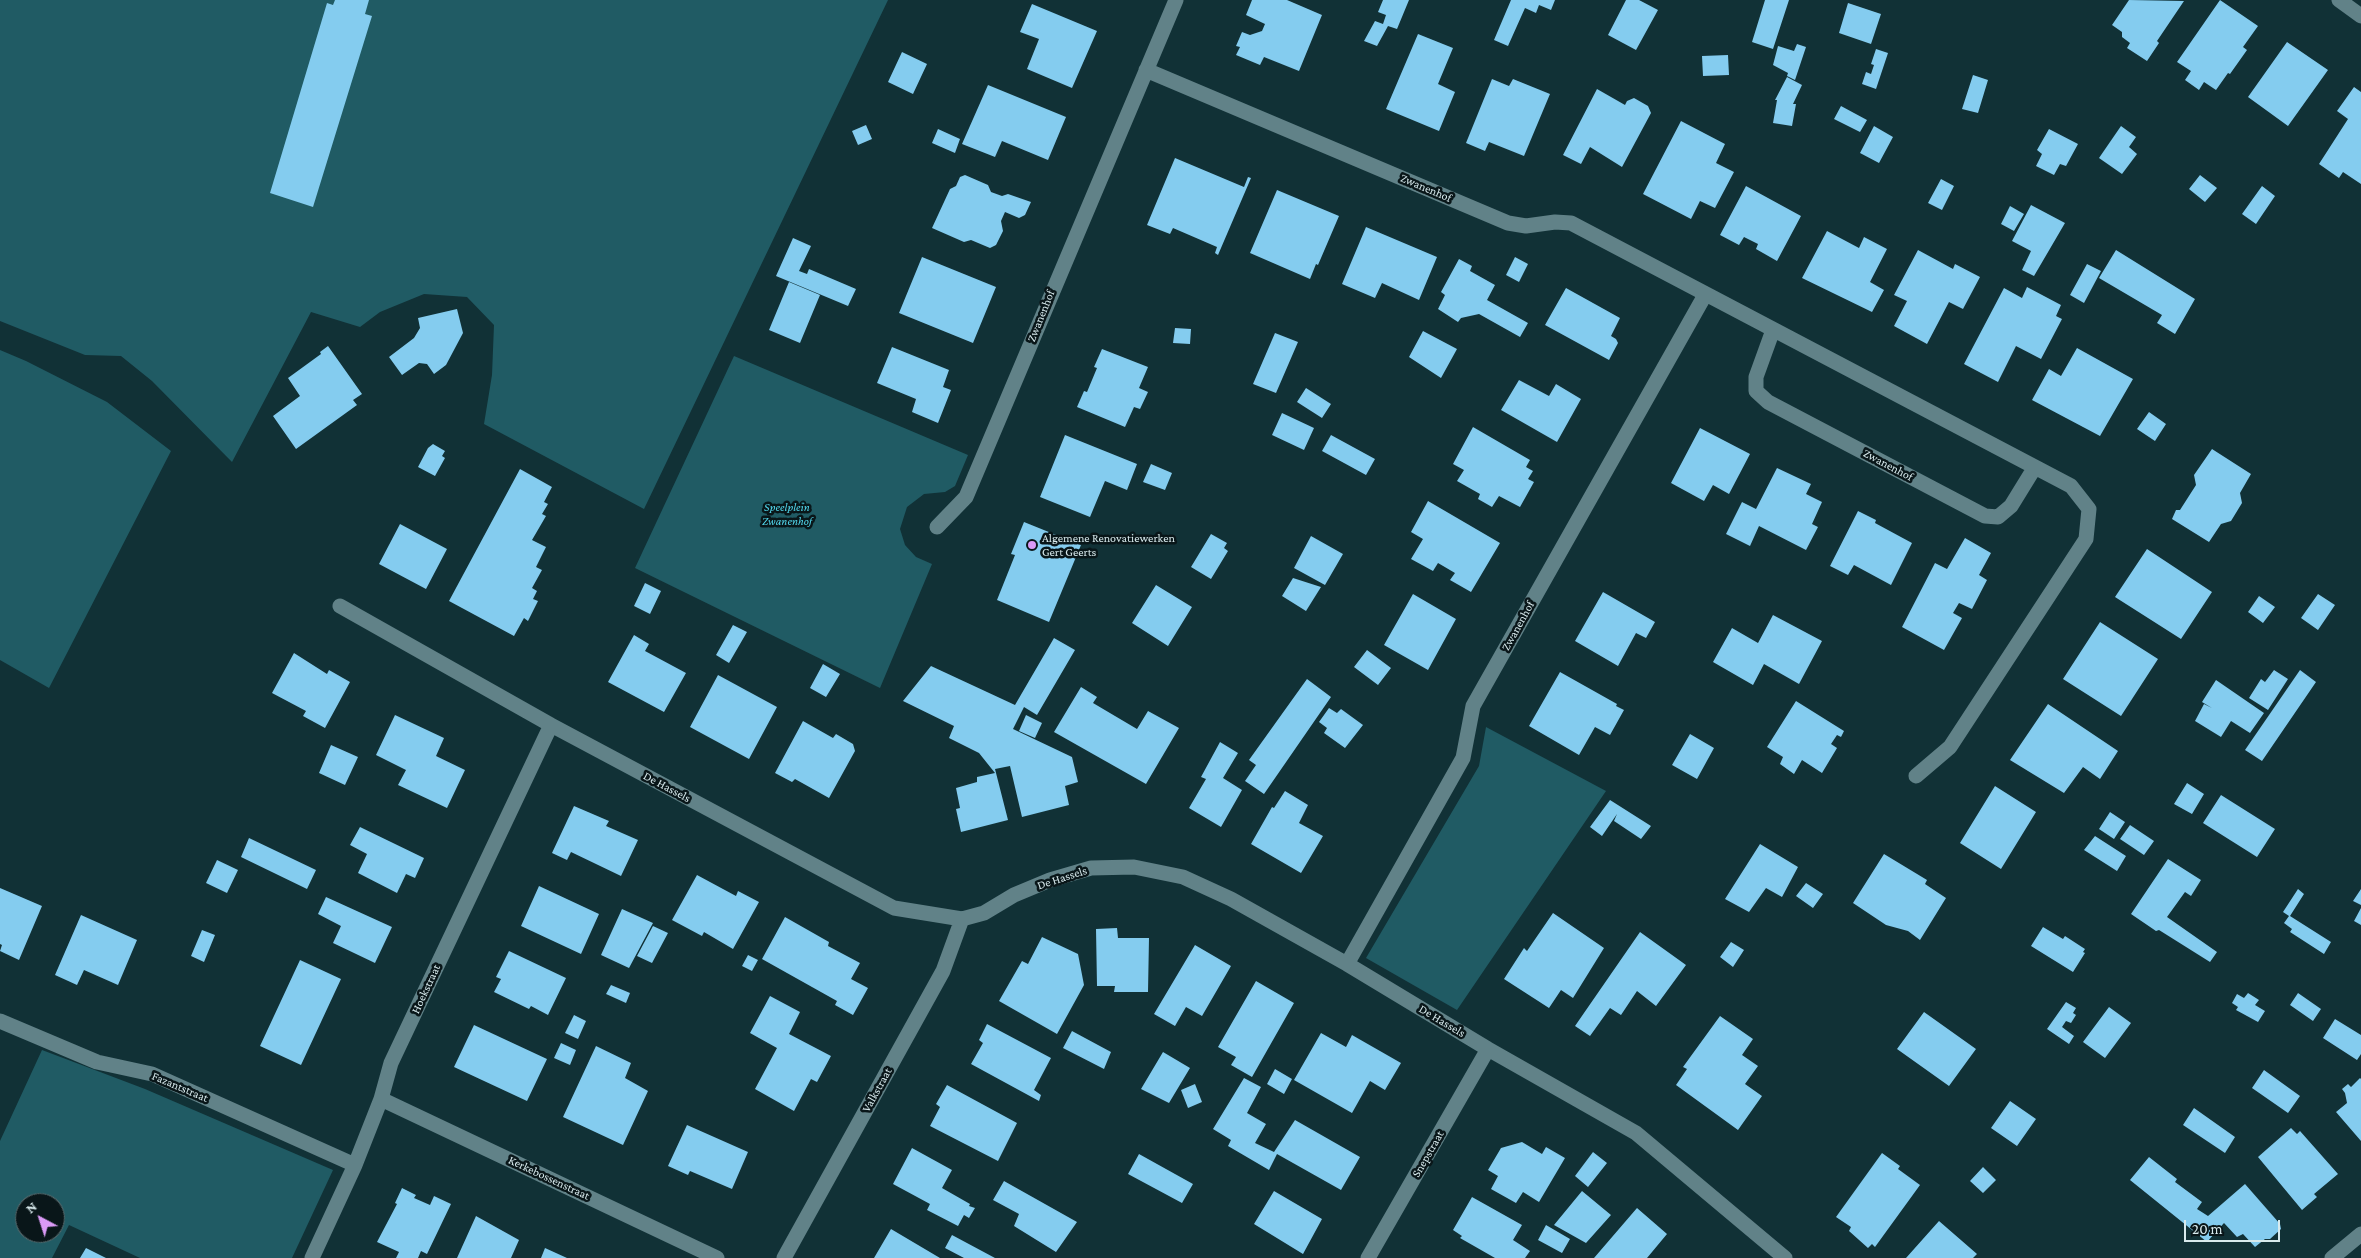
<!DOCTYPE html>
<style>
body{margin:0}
#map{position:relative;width:2361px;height:1258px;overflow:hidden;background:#113136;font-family:"Crimson Pro",serif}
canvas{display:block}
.north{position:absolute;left:15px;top:1193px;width:50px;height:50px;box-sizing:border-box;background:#091619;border:1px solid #5c6b6e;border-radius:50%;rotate:320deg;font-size:14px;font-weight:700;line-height:20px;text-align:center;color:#d8eaed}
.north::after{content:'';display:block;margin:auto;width:18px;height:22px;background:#da9af6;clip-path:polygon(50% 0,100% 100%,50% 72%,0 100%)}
.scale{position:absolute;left:2184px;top:1220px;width:96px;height:22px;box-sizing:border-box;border:2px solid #d8eaed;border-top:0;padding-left:6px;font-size:15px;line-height:18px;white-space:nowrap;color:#d8eaed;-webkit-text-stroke:4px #091619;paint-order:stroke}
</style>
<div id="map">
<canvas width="2361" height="1258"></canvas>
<div class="north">N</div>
<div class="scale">20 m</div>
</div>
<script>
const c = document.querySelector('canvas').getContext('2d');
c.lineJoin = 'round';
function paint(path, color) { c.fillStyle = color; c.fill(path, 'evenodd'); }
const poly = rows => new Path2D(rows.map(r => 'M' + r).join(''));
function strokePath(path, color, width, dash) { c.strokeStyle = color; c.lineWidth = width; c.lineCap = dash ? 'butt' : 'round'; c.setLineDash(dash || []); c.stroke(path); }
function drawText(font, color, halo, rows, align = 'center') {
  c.font = font + ' "Crimson Pro",serif'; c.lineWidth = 5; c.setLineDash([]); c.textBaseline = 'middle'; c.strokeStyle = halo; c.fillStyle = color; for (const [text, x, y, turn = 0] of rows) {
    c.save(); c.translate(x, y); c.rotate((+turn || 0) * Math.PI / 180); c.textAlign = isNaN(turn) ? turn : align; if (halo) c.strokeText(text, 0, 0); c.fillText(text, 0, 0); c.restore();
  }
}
paint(poly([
 [0,0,888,0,644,509,484,424,492,375,494,325,467,297,424,294,380,312,360,327,311,312,232,462,152,381,121,356,85,355,0,321],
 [0,350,26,361,107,402,171,451,49,688,0,660],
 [734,356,968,455,955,486,945,492,924,494,907,507,900,529,905,545,916,557,932,564,880,688,635,568],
 [1486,727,1606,791,1457,1010,1366,958,1479,766],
 [42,1050,145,1089,333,1170,292,1258,140,1258,69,1225,52,1258,0,1258,0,1141],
 [25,1203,55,1203,55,1233,25,1233]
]), '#205b64');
paint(poly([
 [335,0,369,0,365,14,372,16,313,207,270,193,327,3,333,5],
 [1252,0,1287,0,1322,15,1299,71,1264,57,1260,65,1236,55,1240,47,1236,46,1242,32,1250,35,1262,31,1265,24,1246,15],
 [1383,0,1409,0,1397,29,1388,26,1377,46,1364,41,1375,21,1383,24,1386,15,1378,12],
 [1511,0,1555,0,1551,10,1539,5,1536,13,1525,8,1508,46,1494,40],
 [1626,0,1639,0,1658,10,1636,50,1608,35],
 [1765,0,1789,0,1773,49,1752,42],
 [2129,0,2184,1,2157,41,2159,43,2147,61,2127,48,2130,43,2122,37,2122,32,2112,25],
 [2220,0,2258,26,2243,47,2247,50,2230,74,2228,73,2216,90,2204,82,2199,90,2185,80,2191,71,2177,62],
 [1848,3,1881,14,1871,44,1839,33],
 [1032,4,1097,31,1072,88,1027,69,1039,39,1020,32],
 [1418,34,1453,48,1438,84,1455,92,1439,131,1386,109],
 [2287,42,2328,70,2288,126,2248,97],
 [1797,44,1806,47,1795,80,1787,76,1788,73,1773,65,1778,46,1794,51],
 [1876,49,1888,53,1876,89,1862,84,1866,72,1871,74,1874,65,1871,64],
 [902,52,927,64,913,94,888,82],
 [1728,55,1729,75,1703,76,1702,56],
 [1973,75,1988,80,1978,113,1962,109],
 [1787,77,1802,85,1793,104,1796,104,1792,126,1773,123,1777,100,1775,100],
 [1492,79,1509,86,1513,79,1550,94,1524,156,1489,142,1485,151,1466,143],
 [988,85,1066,117,1048,160,1002,141,995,157,962,144],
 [2354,87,2361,92,2361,184,2343,172,2339,178,2319,164,2348,119,2337,111],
 [1597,89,1625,105,1627,101,1634,98,1648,106,1651,113,1622,167,1590,147,1581,164,1563,155],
 [1841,106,1867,120,1860,132,1834,119],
 [1681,121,1725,144,1716,163,1734,172,1715,208,1700,201,1691,219,1643,194],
 [866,125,872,139,858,145,852,131],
 [1874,126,1893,137,1879,163,1860,153],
 [2121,126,2136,137,2129,147,2137,154,2122,174,2099,158],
 [938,129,960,139,955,153,932,143],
 [2049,129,2078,144,2066,166,2060,164,2054,175,2036,166,2042,154,2037,150],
 [1175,158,1244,187,1248,177,1251,178,1218,255,1215,253,1217,247,1173,228,1170,234,1147,225],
 [965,175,988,185,991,192,1002,196,1008,194,1031,202,1025,215,1019,218,1005,212,1001,221,1003,231,996,245,990,248,971,240,964,242,932,228,950,189,956,186,960,177],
 [2200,175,2217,188,2205,202,2189,189],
 [1941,179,1954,186,1942,210,1928,203],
 [1746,186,1801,216,1777,261,1756,249,1758,244,1744,237,1739,245,1720,235],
 [2262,186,2275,196,2256,224,2242,214],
 [1277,190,1339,216,1318,265,1316,264,1310,279,1250,253],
 [2031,205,2065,223,2034,276,2022,270,2031,251,2012,241],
 [2010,206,2024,214,2014,231,2001,224],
 [1366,227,1437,257,1419,300,1382,283,1375,298,1342,284],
 [1827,231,1859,248,1864,237,1887,249,1870,282,1884,290,1872,312,1802,278],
 [793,238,811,246,799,271,807,274,809,269,856,289,848,306,776,276],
 [1918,250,1953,269,1955,264,1980,277,1963,309,1949,302,1927,344,1894,326,1907,301,1894,295],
 [2116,250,2195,299,2175,334,2157,323,2162,315,2099,278],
 [922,257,996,287,973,343,899,313],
 [1515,257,1528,264,1519,282,1506,275],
 [1459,259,1472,266,1470,271,1495,285,1487,300,1528,323,1520,337,1479,314,1461,318,1458,322,1438,309,1445,295,1441,292],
 [2087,264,2101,271,2084,303,2070,295],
 [789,282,820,295,800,343,769,330],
 [2027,287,2061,305,2056,316,2062,319,2041,359,2016,346,1998,382,1964,364,2004,288,2022,298],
 [1566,288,1620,318,1611,336,1616,339,1618,343,1609,360,1545,325],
 [457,309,463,333,446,365,434,374,427,364,419,363,402,375,389,357,414,338,420,328,418,318],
 [1175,328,1191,329,1190,344,1173,343],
 [1423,331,1457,349,1441,378,1409,357],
 [1275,333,1298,342,1276,393,1253,384],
 [328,346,362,394,353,400,357,405,296,449,273,416,300,396,288,378,321,354,320,352],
 [892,347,949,370,943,387,951,390,938,423,912,412,916,399,877,383],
 [2077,348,2133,379,2100,436,2032,400,2049,369,2061,376],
 [1102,349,1148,367,1139,388,1148,392,1140,409,1134,407,1125,427,1077,407,1084,391,1087,392,1097,368,1094,367],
 [1519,380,1549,396,1556,384,1581,399,1557,442,1501,410],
 [1306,388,1331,404,1322,418,1297,402],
 [2149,412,2166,424,2155,441,2137,429],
 [1282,413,1314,428,1304,450,1272,435],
 [1473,427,1530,460,1526,467,1533,471,1528,479,1534,482,1520,507,1499,496,1492,507,1478,499,1480,494,1457,481,1464,470,1453,464],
 [1700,428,1750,454,1729,494,1713,485,1704,501,1671,483],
 [1065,435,1137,464,1127,490,1105,481,1090,517,1040,497],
 [1331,435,1375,459,1366,475,1322,451],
 [433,444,445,451,442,456,445,458,435,476,418,467,428,448],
 [2212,449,2251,474,2240,493,2242,503,2231,521,2221,524,2209,542,2172,519,2176,510,2180,510,2196,485,2194,475],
 [1151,464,1172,473,1165,490,1143,482],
 [1777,468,1811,484,1806,494,1822,502,1812,524,1818,527,1806,550,1759,526,1750,546,1726,534,1742,502,1756,509],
 [520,469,552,487,544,502,548,504,542,514,546,516,532,540,546,547,536,567,542,570,532,588,537,591,533,599,538,601,528,621,524,618,514,636,449,601],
 [1428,501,1500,543,1471,592,1450,580,1455,573,1438,563,1433,571,1411,559,1423,539,1411,532],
 [1858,511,1876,520,1875,523,1912,543,1891,585,1854,565,1848,575,1830,566],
 [1024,522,1081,545,1049,622,997,600,1015,555,1011,554],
 [400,524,447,549,426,589,379,564],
 [1211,534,1227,543,1224,548,1228,551,1211,579,1191,567],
 [1311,536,1343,554,1325,585,1294,568],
 [1965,538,1991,553,1979,575,1987,580,1972,609,1959,603,1953,613,1962,618,1944,650,1902,627,1935,563,1947,569],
 [2147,549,2212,592,2181,639,2115,597],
 [1293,578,1321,587,1306,611,1282,596],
 [645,583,661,591,650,614,634,606],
 [1156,585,1192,607,1168,646,1132,623],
 [1603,592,1655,622,1646,638,1636,633,1618,666,1575,641],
 [1413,594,1456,619,1428,670,1384,645],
 [2318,594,2335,605,2318,630,2301,618],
 [2259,596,2275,607,2263,623,2248,612],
 [1773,615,1822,641,1799,684,1764,664,1753,685,1713,662,1732,628,1758,643],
 [2100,622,2158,659,2121,716,2063,679],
 [733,625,747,632,729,663,716,655],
 [634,635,649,644,645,651,686,673,664,712,608,682],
 [1054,638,1075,650,1037,715,1024,707,1013,729,1072,757,1078,782,1065,786,1069,805,1022,817,1010,766,995,769,1008,820,961,832,956,809,960,808,956,788,977,782,977,777,995,773,979,753,949,738,954,726,903,701,931,666,1015,705],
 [1367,650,1391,668,1378,685,1354,667],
 [294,653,327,674,329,670,350,682,325,728,303,716,306,711,272,693],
 [823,664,840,674,826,697,810,688],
 [2274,670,2288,679,2268,710,2249,698,2261,679,2265,682],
 [2300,670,2316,682,2262,761,2245,750],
 [1560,672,1617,704,1616,706,1624,710,1610,735,1595,727,1579,755,1529,726],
 [718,675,777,707,749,759,690,727],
 [1307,679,1331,697,1264,794,1245,781,1256,765,1249,760],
 [2216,680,2264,713,2250,733,2231,721,2221,737,2195,721,2204,704,2212,708,2202,702],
 [1081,687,1097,697,1093,703,1137,729,1148,711,1179,728,1146,784,1054,732],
 [1796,701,1844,731,1841,737,1837,735,1831,744,1837,748,1822,773,1802,760,1794,774,1780,764,1783,757,1767,747],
 [2048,704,2118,751,2100,779,2083,767,2064,793,2010,760],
 [1329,708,1337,713,1341,709,1363,725,1345,748,1324,733,1327,728,1319,722],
 [395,715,444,738,436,756,465,770,447,808,398,785,406,770,376,755],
 [1026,715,1042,723,1035,738,1019,731],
 [803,721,833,738,836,734,853,744,855,751,829,798,795,779,792,782,775,773],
 [1690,734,1714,748,1697,779,1672,765],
 [1220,742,1238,753,1223,778,1242,790,1221,827,1189,808,1206,779,1201,777],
 [331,745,358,757,345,785,319,773],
 [2187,783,2204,794,2192,814,2174,804],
 [1995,786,2036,812,2001,869,1960,843],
 [1285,791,1308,805,1299,823,1323,836,1301,873,1251,844,1272,807,1274,808],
 [2221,795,2275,829,2257,857,2203,823],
 [1610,800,1651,826,1641,839,1614,821,1617,814,1602,836,1590,827],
 [574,806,609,821,606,826,638,840,621,876,571,852,567,860,552,853],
 [2110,812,2125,822,2114,839,2099,829],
 [2130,825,2154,841,2144,855,2120,839],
 [360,827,424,858,415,878,406,874,397,893,358,873,367,854,350,845],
 [2095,836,2126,856,2117,871,2084,850],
 [249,838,316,870,307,889,241,857],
 [1760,844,1798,867,1782,897,1766,888,1749,912,1725,899],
 [1884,854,1927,880,1925,884,1946,898,1920,940,1908,931,1886,925,1853,903],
 [2168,859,2201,880,2191,896,2185,892,2167,917,2217,952,2210,962,2159,930,2156,931,2131,914],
 [217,860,238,870,227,893,206,883],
 [697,875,736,896,738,891,759,902,733,949,704,932,702,936,672,920],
 [1806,883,1823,894,1813,908,1796,896],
 [539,886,599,914,581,954,521,926],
 [0,888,42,906,19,960,0,951,2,945,0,944],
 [2298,889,2304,894,2290,916,2331,942,2324,954,2290,932,2292,929,2284,923,2289,916,2283,912],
 [2361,889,2361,905,2353,901],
 [326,897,392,927,375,963,333,943,341,926,318,914],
 [2361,908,2361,925,2354,921],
 [622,909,653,923,629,968,601,955],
 [1553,913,1604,948,1573,998,1561,990,1549,1008,1504,979,1524,948,1527,951],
 [81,915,137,940,118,985,84,970,77,985,55,975],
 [785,917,829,942,828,946,860,963,851,979,868,988,853,1015,835,1005,837,1001,762,959],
 [653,926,668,933,652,963,637,956],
 [2043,927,2063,939,2065,936,2085,949,2083,952,2085,953,2073,972,2031,946],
 [1117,928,1118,938,1149,938,1148,992,1114,992,1115,986,1097,986,1096,929],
 [202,930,215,935,204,962,191,956],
 [1640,932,1686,965,1656,1006,1637,991,1621,1015,1610,1008,1590,1036,1575,1026],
 [1042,937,1078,954,1084,985,1057,1034,999,1001,1022,961,1028,964],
 [1731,942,1744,950,1733,967,1720,957],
 [1195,945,1231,966,1202,1016,1186,1007,1175,1026,1154,1014],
 [509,951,566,978,548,1015,531,1006,529,1009,494,992,501,979,496,977],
 [748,955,758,960,752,971,742,966],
 [300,960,341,979,301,1065,260,1046],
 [1256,981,1294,1003,1252,1077,1231,1065,1236,1057,1218,1047],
 [611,985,630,993,626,1003,606,994],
 [2248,993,2259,1000,2255,1005,2265,1011,2258,1022,2236,1010,2238,1007,2232,1003,2237,994,2244,998],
 [2298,993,2321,1009,2313,1021,2290,1005],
 [770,996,800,1012,789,1034,831,1056,817,1082,811,1079,794,1111,755,1089,777,1048,750,1033],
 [2066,1002,2076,1008,2073,1013,2076,1015,2071,1023,2066,1021,2062,1027,2074,1036,2069,1044,2047,1029],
 [2109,1007,2131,1023,2105,1058,2083,1042],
 [1924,1012,1976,1049,1949,1086,1897,1049],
 [574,1015,586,1021,578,1039,565,1033],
 [1720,1016,1753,1039,1742,1055,1758,1066,1745,1084,1762,1096,1738,1130,1676,1085,1687,1069,1683,1067],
 [2335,1019,2361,1035,2361,1054,2357,1060,2323,1038],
 [987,1024,1051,1058,1034,1090,1041,1095,1039,1101,971,1064,983,1043,979,1040],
 [474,1025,547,1059,527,1101,454,1067],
 [1072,1031,1111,1052,1104,1069,1063,1048],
 [1321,1033,1346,1047,1352,1035,1401,1063,1385,1090,1370,1081,1352,1113,1294,1080],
 [561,1043,576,1050,570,1065,554,1058],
 [596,1046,631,1063,625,1078,648,1091,623,1145,563,1117],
 [1163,1052,1190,1068,1169,1103,1141,1089],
 [1275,1069,1292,1079,1284,1094,1267,1084],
 [2264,1070,2300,1096,2288,1113,2252,1088],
 [1244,1078,1261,1087,1247,1113,1266,1124,1255,1143,1274,1152,1295,1120,1360,1157,1341,1190,1277,1154,1269,1170,1228,1146,1231,1140,1213,1129],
 [2360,1078,2361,1079,2361,1141,2336,1112,2347,1103,2345,1093,2342,1089,2348,1084,2351,1087],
 [1195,1084,1202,1102,1188,1108,1181,1090],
 [947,1085,1017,1123,998,1161,930,1126,940,1107,936,1104],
 [2010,1101,2036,1119,2017,1146,1991,1128],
 [2194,1108,2235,1137,2225,1153,2183,1125],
 [687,1125,748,1152,732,1189,690,1171,688,1175,668,1166],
 [2291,1128,2297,1134,2300,1131,2338,1174,2314,1194,2317,1197,2302,1210,2258,1157],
 [1522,1142,1542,1154,1546,1147,1565,1158,1539,1202,1523,1192,1516,1203,1491,1189,1498,1176,1488,1170,1501,1148],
 [912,1148,952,1170,942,1188,970,1204,969,1206,975,1208,969,1218,964,1215,958,1226,927,1210,930,1204,893,1184],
 [1593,1152,1607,1163,1588,1187,1575,1176],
 [1882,1153,1900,1166,1898,1169,1920,1185,1875,1247,1872,1244,1868,1248,1849,1231,1851,1227,1836,1217],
 [1139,1154,1193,1184,1182,1203,1128,1174],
 [2149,1157,2177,1179,2175,1182,2202,1202,2197,1209,2208,1216,2245,1184,2280,1224,2281,1229,2270,1239,2265,1239,2255,1247,2243,1234,2237,1237,2224,1223,2207,1242,2130,1180],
 [1983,1167,1996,1180,1983,1193,1970,1181],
 [1004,1181,1077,1222,1056,1252,1014,1226,1019,1214,993,1200],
 [402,1188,416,1195,414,1198,430,1205,434,1196,451,1204,427,1254,421,1251,418,1258,396,1258,399,1252,377,1242,397,1204,395,1203],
 [1274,1191,1322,1219,1303,1254,1254,1224],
 [1582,1191,1611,1215,1586,1243,1554,1225],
 [1472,1197,1522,1225,1513,1240,1530,1251,1525,1258,1495,1258,1460,1238,1462,1236,1453,1230],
 [1637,1208,1667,1234,1647,1258,1594,1258],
 [476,1216,519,1240,511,1258,457,1258],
 [1939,1221,1977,1254,1973,1258,1906,1258],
 [1546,1225,1570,1239,1562,1253,1538,1240],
 [891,1229,940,1258,874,1258],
 [952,1235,995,1258,964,1258,945,1248],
 [86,1248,106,1258,80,1258],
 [545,1248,567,1258,541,1258]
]), '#84ccef');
strokePath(poly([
 [2339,0,2361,16],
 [1146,70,1508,223,1526,226,1555,222,1571,223,2071,486,2089,509,2086,539,1950,747,1916,776],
 [1773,330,1756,377,1756,391,1768,402,1985,516,1998,517,2011,506,2035,467],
 [937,527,966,497,1176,0],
 [340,606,551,725,894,908,962,919,984,913,1014,895,1050,880,1091,868,1134,867,1183,877,1231,899,1347,964,1488,1049,1636,1133,1785,1258],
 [1347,964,1463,758,1473,706,1705,295],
 [0,1021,97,1062,152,1074,355,1165],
 [381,1099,717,1258],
 [312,1258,355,1165,381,1099,391,1063,551,725],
 [784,1258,943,971,962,919],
 [1368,1258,1488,1049],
 [2332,1258,2361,1234]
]), '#618288', 15);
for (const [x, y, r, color] of [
 [1032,545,5,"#da9af6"]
]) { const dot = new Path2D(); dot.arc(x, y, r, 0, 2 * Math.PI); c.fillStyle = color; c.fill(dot); strokePath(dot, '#091619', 2); }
drawText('12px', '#d8eaed', '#091619', [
 ["Zwanenhof",1426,188,23],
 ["Zwanenhof",1041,316,-68],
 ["Zwanenhof",1888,465,28],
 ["Zwanenhof",1518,626,-61],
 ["De Hassels",667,787,28],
 ["De Hassels",1062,878,-18],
 ["Hoekstraat",426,989,-65],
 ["De Hassels",1442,1021,31],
 ["Fazantstraat",180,1087,23],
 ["Valkstraat",877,1090,-61],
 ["Snepstraat",1428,1154,-60],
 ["Kerkebossenstraat",549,1178,25]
]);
drawText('italic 12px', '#52d7ec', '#091619', [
 ["Speelplein",787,507],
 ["Zwanenhof",787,521]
]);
drawText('12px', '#d8eaed', '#091619', [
 ["Algemene Renovatiewerken",1042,538],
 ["Gert Geerts",1042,552]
], 'left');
</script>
